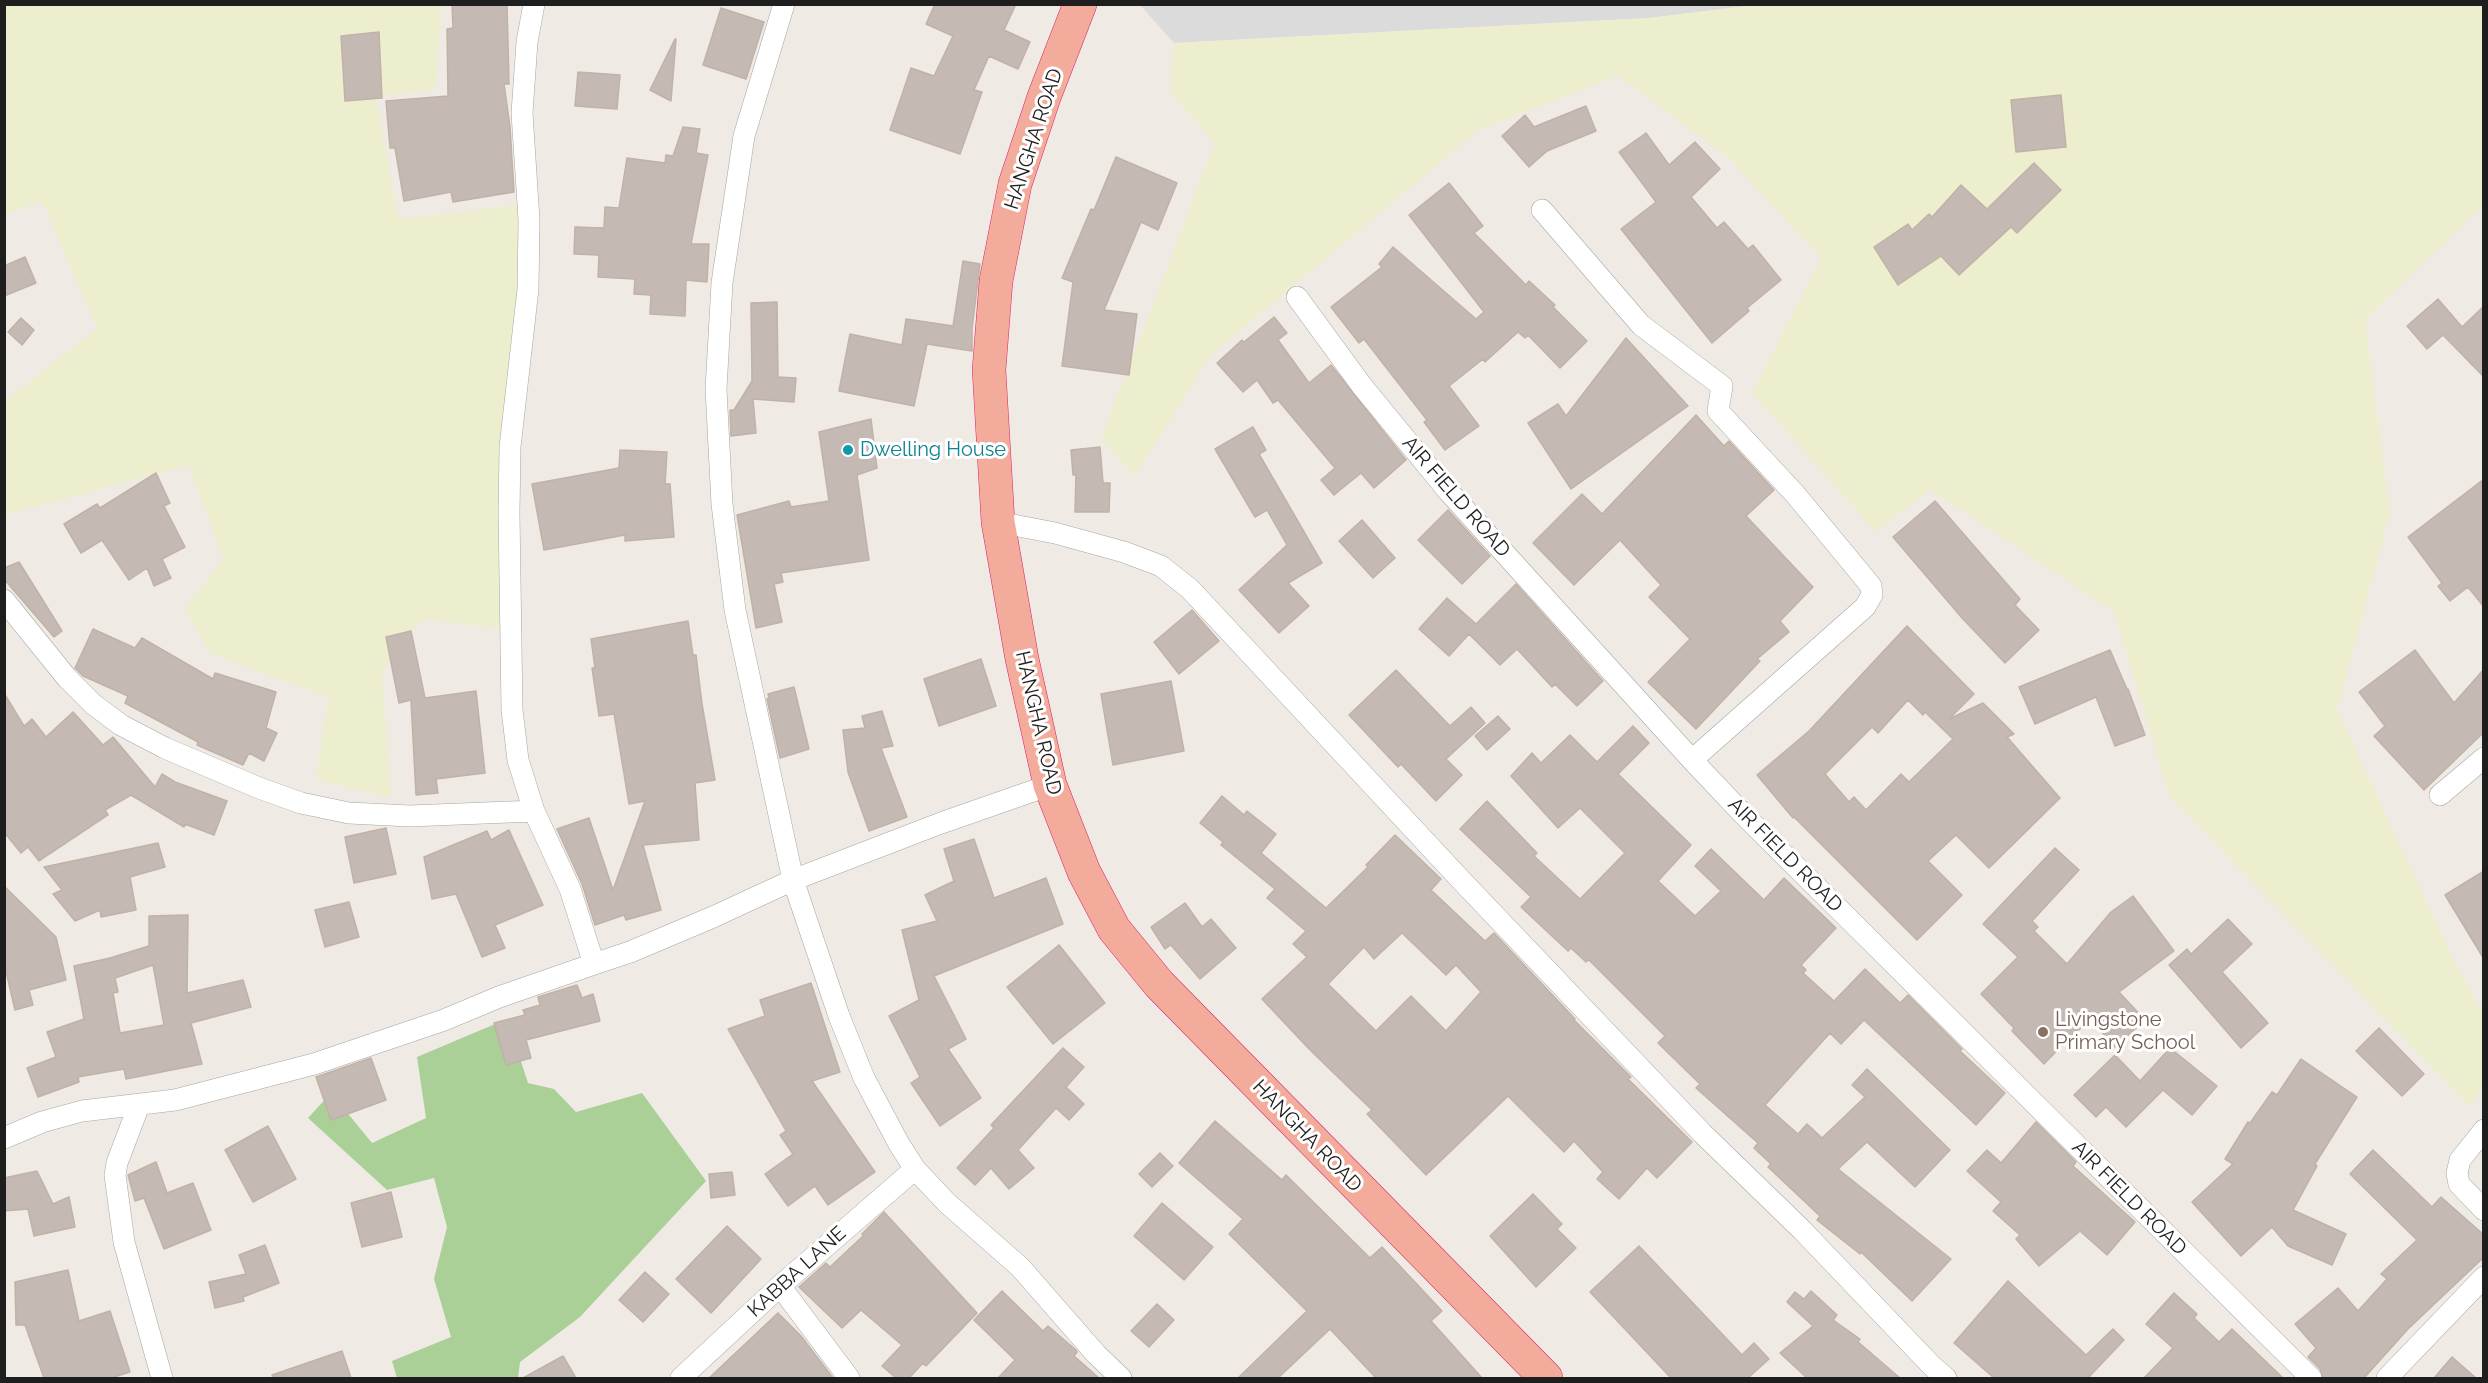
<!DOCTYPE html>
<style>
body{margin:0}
#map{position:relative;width:2488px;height:1383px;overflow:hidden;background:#efebe4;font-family:Raleway,sans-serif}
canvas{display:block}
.frame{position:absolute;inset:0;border:6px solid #1e1e1e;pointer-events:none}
</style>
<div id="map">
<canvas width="2488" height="1383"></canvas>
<div class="frame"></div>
</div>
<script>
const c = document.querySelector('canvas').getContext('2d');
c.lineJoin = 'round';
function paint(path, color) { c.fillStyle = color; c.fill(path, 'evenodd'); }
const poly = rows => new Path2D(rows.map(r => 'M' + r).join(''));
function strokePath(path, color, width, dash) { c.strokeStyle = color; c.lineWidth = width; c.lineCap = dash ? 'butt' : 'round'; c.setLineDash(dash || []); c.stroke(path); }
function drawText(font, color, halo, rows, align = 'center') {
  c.font = font + ' Raleway,sans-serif'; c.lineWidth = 6; c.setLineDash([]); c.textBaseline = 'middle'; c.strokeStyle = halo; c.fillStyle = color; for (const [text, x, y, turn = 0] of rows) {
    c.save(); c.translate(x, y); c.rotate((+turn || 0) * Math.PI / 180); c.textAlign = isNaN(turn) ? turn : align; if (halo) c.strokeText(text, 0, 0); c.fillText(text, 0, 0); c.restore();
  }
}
paint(poly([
 [1140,5,1761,5,1649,18,1174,43]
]), '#dcdbdb');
paint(poly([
 [1761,4,2483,5,2483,205,2365,320,2390,513,2337,710,2456,965,2483,1013,2483,1085,2470,1107,2170,797,2114,612,1930,489,1876,532,1752,393,1821,258,1727,156,1618,76,1480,129,1212,354,1135,476,1101,439,1215,143,1169,90,1174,43,1649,18],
 [5,5,442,5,435,89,376,97,398,219,528,204,516,464,520,631,422,619,382,671,391,798,316,779,328,697,211,654,184,609,223,559,189,465,5,515,5,401,97,329,42,201,5,215]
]), '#edeece');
paint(poly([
 [507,1019,528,1083,554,1089,576,1112,642,1093,706,1181,580,1317,520,1362,518,1378,397,1378,392,1361,451,1337,434,1279,447,1227,434,1178,387,1190,308,1118,331,1093,372,1143,426,1118,417,1057]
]), '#aacf97');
const building = poly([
 [452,4,507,4,509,84,504,84,510,127,514,192,453,202,451,192,404,201,395,148,390,148,386,101,448,96,447,29,453,28,452,4],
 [935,4,1016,4,1004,30,1030,42,1018,69,989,56,974,90,982,92,960,154,890,130,911,68,934,76,953,36,926,24,935,4],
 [721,8,764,22,746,79,703,65,721,8],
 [379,32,382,98,345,101,341,36,379,32],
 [675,39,676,39,671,101,650,90,675,39],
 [578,72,620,75,617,109,575,106,578,72],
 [2061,95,2066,147,2016,152,2011,100,2061,95],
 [1586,106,1596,131,1547,151,1529,167,1502,136,1525,115,1534,127,1586,106],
 [683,127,700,129,696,153,708,155,691,244,709,244,707,282,686,280,685,316,650,314,651,295,634,294,635,279,598,277,599,255,574,254,575,227,604,228,605,207,619,208,627,158,665,163,666,155,673,156,683,127],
 [1646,133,1669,165,1695,142,1720,169,1691,197,1717,228,1724,222,1748,249,1753,245,1781,280,1747,308,1749,311,1712,343,1621,229,1656,202,1619,152,1646,133],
 [1116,157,1177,183,1158,230,1141,222,1104,310,1137,314,1129,375,1062,366,1073,282,1062,278,1091,209,1094,210,1116,157],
 [2034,163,2061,190,2017,233,2011,227,1959,275,1941,256,1898,285,1874,247,1908,224,1912,230,1929,214,1932,217,1961,185,1987,209,2034,163],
 [1449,183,1483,226,1474,233,1526,285,1529,281,1555,305,1553,307,1587,341,1560,368,1528,335,1525,338,1518,332,1485,362,1483,359,1449,386,1479,426,1445,450,1424,422,1427,420,1364,339,1359,343,1331,307,1382,267,1379,264,1393,247,1476,319,1484,312,1409,215,1449,183],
 [25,257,36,283,4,296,4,266,25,257],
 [963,261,980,264,972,329,972,351,927,344,914,406,839,391,850,334,902,345,906,319,953,326,963,261],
 [2438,299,2462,327,2484,306,2484,377,2443,335,2427,349,2407,326,2438,299],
 [777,302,778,377,796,378,794,402,753,399,756,433,731,436,730,410,734,410,752,381,751,303,777,302],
 [1274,317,1287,333,1278,340,1309,383,1331,365,1406,460,1374,488,1361,473,1334,495,1321,480,1335,468,1278,400,1273,403,1257,380,1243,392,1217,363,1242,340,1244,342,1274,317],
 [21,318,34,330,22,345,8,332,21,318],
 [1626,338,1688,406,1571,489,1528,423,1558,404,1566,416,1626,338],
 [1696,415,1724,446,1729,441,1774,490,1746,516,1813,587,1780,621,1789,632,1757,659,1760,661,1696,729,1648,682,1690,639,1649,597,1661,585,1620,540,1574,585,1533,543,1582,494,1602,514,1696,415],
 [871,419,877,468,857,475,869,560,781,573,783,582,774,584,782,622,756,628,737,515,789,501,791,507,829,501,819,432,871,419],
 [1253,427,1266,450,1259,454,1322,563,1288,583,1309,606,1279,633,1239,590,1287,545,1267,510,1255,517,1215,449,1253,427],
 [1100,447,1103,483,1110,483,1109,512,1075,512,1076,475,1073,475,1071,450,1100,447],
 [620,450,667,452,665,484,670,484,674,537,625,541,625,535,544,550,532,484,619,468,620,450],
 [156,473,170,503,164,506,185,547,162,559,171,578,154,586,147,568,129,580,102,540,81,553,64,524,97,504,100,508,156,473],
 [2484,479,2484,607,2468,587,2450,601,2438,586,2442,583,2408,537,2484,479],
 [1935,501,2020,599,2015,605,2039,630,2005,663,1962,618,1893,537,1935,501],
 [1448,510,1490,556,1462,584,1418,540,1448,510],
 [1362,520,1395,558,1373,578,1339,541,1362,520],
 [19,562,62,631,54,637,4,579,4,568,19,562],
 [1516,584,1603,681,1577,706,1555,684,1552,687,1517,649,1500,665,1469,634,1449,656,1419,629,1447,598,1476,624,1516,584],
 [1192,610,1219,641,1179,674,1154,642,1192,610],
 [688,621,693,655,696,655,702,704,715,780,695,783,699,840,643,845,661,910,626,920,624,915,595,925,582,884,557,829,589,818,613,890,645,801,629,804,614,714,599,716,592,668,595,668,591,639,688,621],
 [1907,626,1974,694,1949,719,1983,703,2014,734,2007,737,2060,798,1989,868,1956,835,1928,861,1962,895,1917,940,1794,817,1793,818,1757,775,1809,731,1907,626],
 [1908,700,1923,715,1925,712,1953,739,1909,782,1901,774,1866,810,1854,797,1849,802,1825,774,1872,727,1878,733,1908,700],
 [93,629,135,648,142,638,213,679,215,673,276,692,266,728,277,733,264,761,249,753,243,765,197,745,198,742,125,703,128,696,83,676,75,668,93,629],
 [411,631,425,698,476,691,485,773,436,779,438,793,416,795,411,700,399,703,386,637,411,631],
 [2110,650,2127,689,2128,689,2145,735,2115,746,2096,697,2035,724,2019,687,2110,650],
 [2415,650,2454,703,2484,669,2484,732,2424,790,2374,736,2385,726,2359,692,2415,650],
 [981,659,996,706,939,726,924,679,981,659],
 [1396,670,1450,726,1471,707,1485,723,1446,759,1462,775,1436,801,1401,764,1398,767,1349,715,1396,670],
 [1171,681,1184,751,1113,765,1101,694,1171,681],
 [794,687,809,749,780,758,767,699,769,698,768,694,794,687],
 [4,693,24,726,32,719,46,737,73,712,103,745,113,737,155,787,162,774,175,782,227,801,214,835,185,824,184,827,131,795,105,810,108,815,39,861,28,847,21,853,4,832,4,693],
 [882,711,893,746,881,748,907,817,869,831,848,772,843,730,865,728,862,716,882,711],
 [1498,716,1510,729,1487,750,1475,736,1498,716],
 [1633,726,1649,743,1618,774,1691,845,1658,881,1695,916,1721,891,1695,866,1711,849,1764,900,1784,878,1836,928,1801,965,1806,970,1803,973,1834,1001,1865,969,1900,1003,1908,995,1962,1049,1960,1051,2005,1093,1976,1125,1864,1020,1841,1044,1830,1033,1765,1105,1798,1134,1807,1124,1822,1138,1865,1097,1852,1085,1867,1069,1950,1150,1915,1187,1867,1142,1838,1169,1951,1259,1912,1301,1861,1252,1860,1254,1817,1220,1820,1216,1768,1167,1771,1164,1754,1148,1758,1143,1696,1088,1700,1084,1658,1043,1665,1036,1589,960,1586,962,1571,948,1568,951,1521,907,1531,897,1460,829,1487,801,1537,853,1534,856,1580,899,1625,853,1580,808,1558,828,1511,776,1532,753,1541,763,1570,735,1597,762,1633,726],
 [1222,796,1244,815,1247,811,1276,834,1261,853,1326,908,1368,867,1366,865,1395,835,1441,879,1431,890,1485,941,1494,933,1575,1019,1574,1020,1631,1077,1628,1079,1692,1142,1657,1178,1647,1168,1619,1199,1597,1179,1603,1172,1574,1141,1564,1152,1508,1096,1426,1175,1367,1114,1372,1110,1310,1050,1262,999,1307,957,1293,944,1306,931,1267,898,1275,889,1221,845,1223,842,1200,823,1222,796],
 [1402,933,1446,975,1456,965,1481,992,1446,1031,1411,996,1376,1031,1328,984,1364,947,1374,959,1402,933],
 [386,828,396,874,354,883,345,837,386,828],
 [509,830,543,905,495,925,505,948,482,957,456,894,432,899,424,857,487,831,491,840,509,830],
 [974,839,994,898,1046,878,1063,924,934,976,966,1039,948,1049,981,1098,940,1126,911,1083,920,1077,889,1016,919,1000,902,930,937,921,925,895,954,881,944,849,974,839],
 [158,843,165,867,130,877,136,910,101,917,100,910,75,921,53,894,62,890,44,867,158,843],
 [2055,848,2079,870,2032,921,2038,927,2034,931,2067,964,2111,912,2133,896,2174,951,2119,992,2145,1020,2115,1047,2092,1021,2075,1032,2044,1064,2012,1031,2014,1028,1981,994,2018,957,1983,924,2055,848],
 [2484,871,2484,959,2445,895,2484,871],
 [4,886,56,937,66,980,29,990,33,1005,15,1010,4,963,4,886],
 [349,902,359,937,325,947,315,910,349,902],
 [1185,903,1202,927,1211,919,1236,948,1200,979,1171,945,1165,949,1151,927,1185,903],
 [188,915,187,993,243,980,251,1007,191,1023,202,1064,126,1079,124,1069,78,1077,79,1082,38,1097,27,1068,56,1057,47,1032,84,1019,74,966,110,958,149,946,149,916,188,915],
 [153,965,164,1025,120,1033,113,993,118,992,115,978,153,965],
 [2228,919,2252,944,2222,972,2268,1023,2241,1048,2169,965,2187,949,2191,954,2228,919],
 [1059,945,1105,1003,1053,1044,1007,987,1059,945],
 [811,983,840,1072,812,1081,875,1172,828,1205,815,1186,788,1206,765,1174,793,1154,780,1135,786,1131,728,1029,765,1016,760,1000,811,983],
 [577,985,582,998,593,994,600,1021,526,1040,531,1058,506,1065,494,1023,525,1015,523,1010,540,1005,538,997,577,985],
 [2379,1028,2424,1074,2402,1096,2356,1051,2379,1028],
 [1063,1048,1084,1067,1066,1087,1084,1104,1069,1120,1056,1108,1018,1150,1034,1168,1009,1189,991,1168,975,1185,957,1168,994,1128,991,1125,1063,1048],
 [2170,1048,2217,1086,2192,1115,2163,1090,2126,1127,2106,1107,2096,1117,2074,1095,2115,1055,2140,1081,2170,1048],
 [371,1058,386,1100,331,1120,316,1077,371,1058],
 [2301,1059,2357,1097,2315,1164,2317,1166,2293,1210,2346,1234,2332,1265,2288,1246,2272,1227,2241,1256,2192,1202,2233,1164,2225,1159,2248,1122,2250,1123,2272,1092,2277,1095,2301,1059],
 [1215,1121,1282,1180,1286,1175,1370,1258,1382,1247,1442,1311,1431,1321,1482,1378,1376,1378,1330,1329,1278,1378,1238,1378,1307,1311,1229,1234,1243,1219,1179,1163,1215,1121],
 [2036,1122,2076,1162,2073,1166,2135,1222,2107,1255,2080,1231,2039,1266,2016,1239,2020,1235,1993,1211,2001,1202,1967,1171,1987,1150,2001,1163,2036,1122],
 [268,1126,296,1179,253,1202,225,1150,268,1126],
 [2373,1150,2432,1207,2441,1197,2484,1235,2484,1257,2408,1329,2364,1378,2323,1378,2320,1369,2308,1357,2316,1348,2295,1324,2338,1288,2358,1311,2387,1279,2381,1274,2417,1240,2350,1174,2373,1150],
 [1160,1153,1173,1166,1152,1187,1139,1174,1160,1153],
 [156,1162,167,1193,193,1183,211,1230,164,1249,144,1198,135,1201,128,1175,156,1162],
 [37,1171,53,1204,69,1197,75,1227,34,1236,28,1209,4,1211,4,1178,37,1171],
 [732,1172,735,1195,711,1198,709,1174,732,1172],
 [391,1192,402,1237,362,1247,351,1203,391,1192],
 [1533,1194,1562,1224,1557,1229,1576,1248,1536,1287,1490,1236,1533,1194],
 [1162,1203,1213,1247,1184,1280,1134,1236,1162,1203],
 [884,1212,977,1313,926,1366,923,1363,909,1378,896,1378,882,1366,902,1345,861,1310,842,1328,799,1287,826,1263,830,1267,863,1236,862,1234,884,1212],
 [727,1226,761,1259,711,1313,676,1279,727,1226],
 [265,1245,279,1283,243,1297,244,1301,215,1308,209,1282,246,1274,239,1255,265,1245],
 [1639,1246,1742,1355,1754,1343,1769,1359,1748,1378,1671,1378,1590,1292,1639,1246],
 [68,1270,79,1321,110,1311,130,1372,111,1378,44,1378,25,1325,16,1325,15,1282,68,1270],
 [645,1272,669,1294,643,1322,619,1300,645,1272],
 [2008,1281,2086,1355,2113,1329,2124,1340,2088,1378,1994,1378,1954,1343,2008,1281],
 [1002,1291,1043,1331,1048,1326,1076,1350,1077,1352,1074,1356,1099,1378,998,1378,1015,1360,974,1320,1002,1291],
 [1811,1291,1837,1315,1833,1320,1860,1339,1858,1342,1900,1378,1807,1378,1780,1353,1813,1326,1787,1302,1795,1292,1804,1299,1811,1291],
 [2174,1293,2197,1314,2194,1318,2219,1342,2232,1329,2283,1378,2144,1378,2173,1348,2146,1324,2174,1293],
 [1157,1304,1174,1320,1149,1347,1131,1331,1157,1304],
 [778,1313,801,1336,833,1378,709,1378,778,1313],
 [342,1351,351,1378,273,1378,272,1375,342,1351],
 [563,1356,576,1378,523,1378,563,1356],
 [2452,1357,2476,1378,2434,1378,2452,1357]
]);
paint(building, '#c4bab3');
strokePath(building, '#c1b1a6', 1.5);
const minor = poly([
 [784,4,744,136,722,283,716,389,722,504,735,610,793,880,839,1016,864,1078,899,1144,915,1169,947,1203,1020,1267,1096,1354,1121,1378],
 [1542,210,1641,325,1722,386,1718,411,1795,494,1871,586,1872,595,1865,607,1692,760],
 [1297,297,1362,386,1449,492,1692,760,1743,814,2311,1378],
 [998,522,1055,533,1124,552,1161,566,1190,589,1461,880,1703,1134,1802,1230,1932,1366,1946,1378],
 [4,600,67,678,93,704,121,725,165,748,259,788,301,803,349,813,410,816,534,811,570,889,594,964,630,952,713,917,793,880,941,823,1050,785],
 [2440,795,2484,758],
 [534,811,518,760,512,710,509,513,510,447,528,289,529,220,522,113,527,42,534,4],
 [139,1105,117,1163,115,1175,124,1242,162,1378],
 [2484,1130,2460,1160,2457,1173,2459,1184,2484,1210],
 [4,1138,42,1122,82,1111,175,1100,314,1064,444,1020,499,997,594,964],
 [780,1286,849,1378],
 [681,1378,780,1286,915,1169],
 [2387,1378,2484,1277]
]);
const trunk = poly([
 [1080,4,1044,97,1015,184,996,281,989,370,998,522,1022,659,1050,785,1084,872,1114,929,1159,984,1546,1378]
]);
strokePath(minor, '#a5a5a5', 22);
strokePath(trunk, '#dd2067', 34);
strokePath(minor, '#fff', 21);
strokePath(trunk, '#f3ac9c', 33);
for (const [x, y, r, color] of [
 [848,450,6,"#0f9aa8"],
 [2043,1032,6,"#8d6e63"]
]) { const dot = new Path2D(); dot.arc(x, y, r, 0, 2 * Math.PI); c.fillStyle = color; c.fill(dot); strokePath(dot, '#fff', 2); }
drawText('20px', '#1e1e1e', '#fff', [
 ["HANGHA ROAD",1034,139,-72],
 ["AIR FIELD ROAD",1456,497,49],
 ["HANGHA ROAD",1038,723,77],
 ["AIR FIELD ROAD",1785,855,45],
 ["HANGHA ROAD",1307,1136,46],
 ["AIR FIELD ROAD",2129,1198,45],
 ["KABBA LANE",797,1272,-42]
]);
drawText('20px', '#0d838f', '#fff', [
 ["Dwelling House",860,450]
], 'left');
drawText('20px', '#785e54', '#fff', [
 ["Livingstone",2055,1020],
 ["Primary School",2055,1043]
], 'left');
</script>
